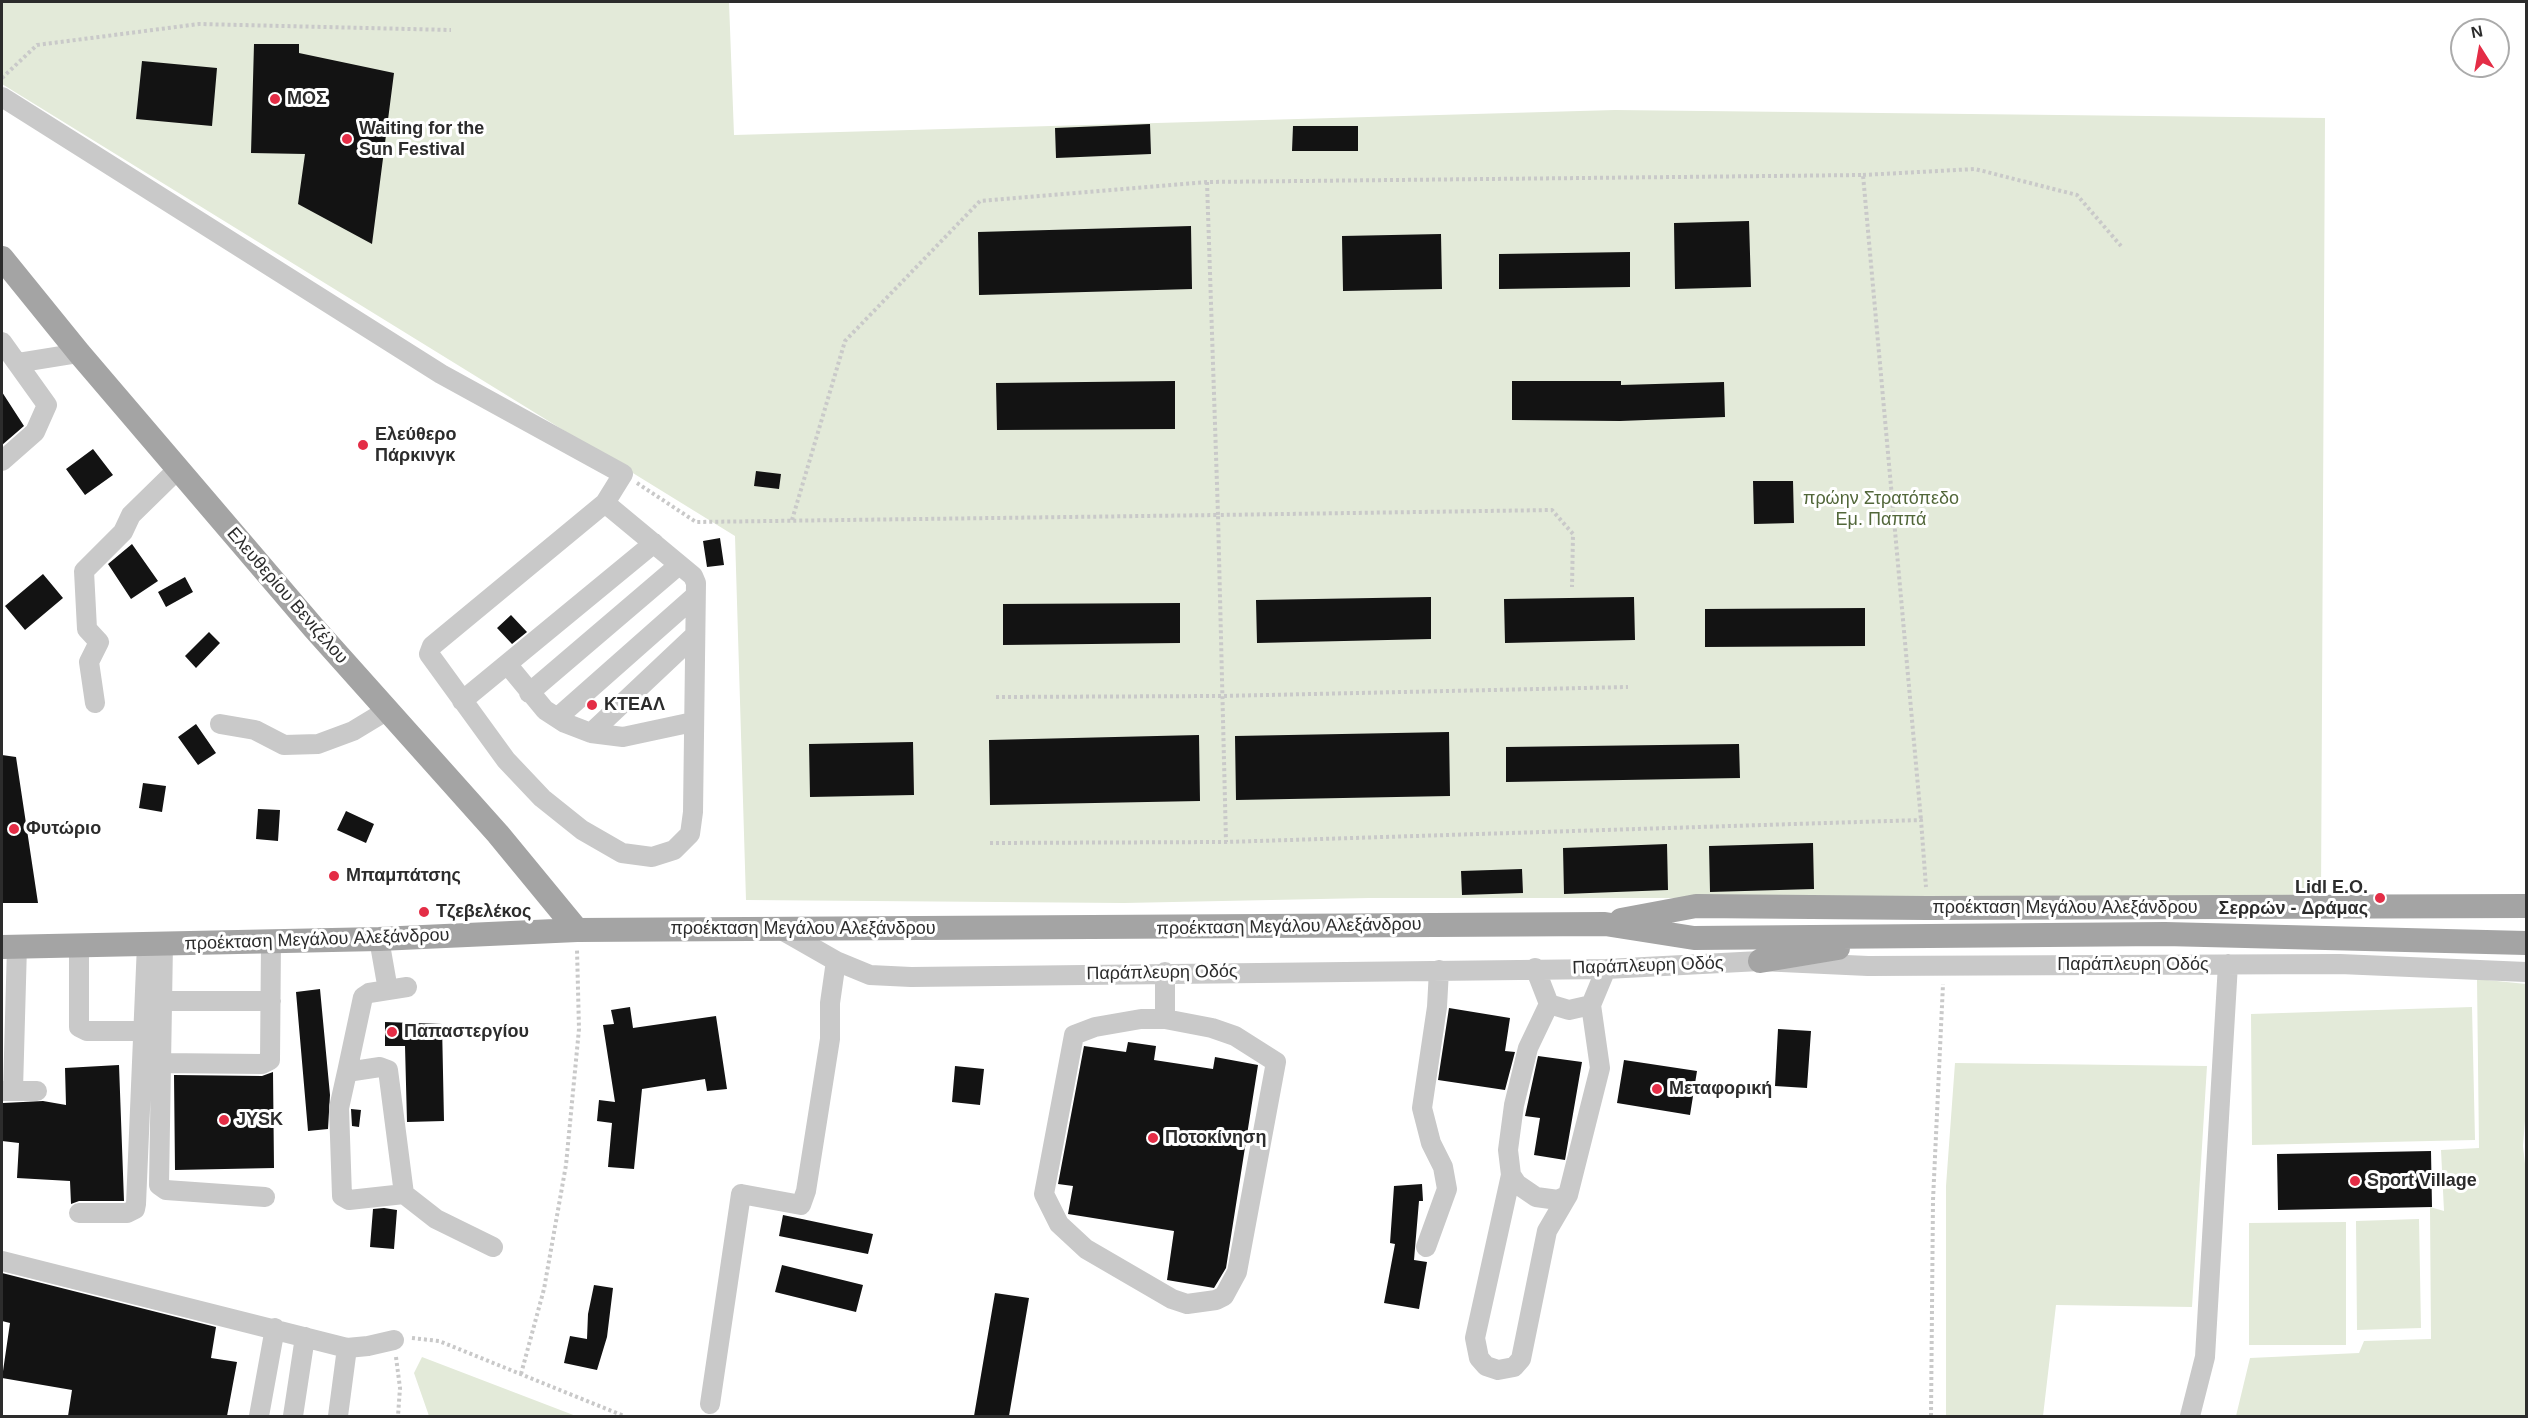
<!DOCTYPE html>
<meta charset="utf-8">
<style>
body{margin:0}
#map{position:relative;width:2528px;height:1418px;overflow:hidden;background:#fff;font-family:Helvetica,sans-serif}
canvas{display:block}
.frame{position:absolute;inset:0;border:3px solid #2c2c2c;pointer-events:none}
.north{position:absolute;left:2450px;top:18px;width:60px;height:60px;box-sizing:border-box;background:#fff;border:2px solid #ababab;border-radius:50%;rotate:349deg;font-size:16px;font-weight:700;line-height:24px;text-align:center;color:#2c2c2c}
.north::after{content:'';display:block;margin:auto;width:21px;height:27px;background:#e42d46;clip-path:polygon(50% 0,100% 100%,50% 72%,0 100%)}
</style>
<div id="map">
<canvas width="2528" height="1418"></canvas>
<div class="frame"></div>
<div class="north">N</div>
</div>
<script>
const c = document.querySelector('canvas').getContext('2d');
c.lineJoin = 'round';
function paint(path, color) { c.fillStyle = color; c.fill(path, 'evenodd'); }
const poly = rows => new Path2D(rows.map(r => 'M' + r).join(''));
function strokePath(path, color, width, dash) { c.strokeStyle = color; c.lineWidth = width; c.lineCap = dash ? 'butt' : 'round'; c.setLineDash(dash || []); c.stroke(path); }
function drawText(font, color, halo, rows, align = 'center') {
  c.font = font + ' Helvetica,sans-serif'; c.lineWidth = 6; c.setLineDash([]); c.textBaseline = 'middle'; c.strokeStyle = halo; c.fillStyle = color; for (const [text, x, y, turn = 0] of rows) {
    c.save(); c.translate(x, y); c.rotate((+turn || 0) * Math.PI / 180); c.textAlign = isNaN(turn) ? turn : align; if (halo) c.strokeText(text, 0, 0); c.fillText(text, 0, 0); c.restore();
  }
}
paint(poly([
 [2,2,729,2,734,135,1615,110,2325,118,2321,898,1369,898,1124,903,746,900,735,536,2,84],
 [2477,979,2526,984,2526,1108,2523,1146,2526,1173,2526,1416,2236,1416,2250,1358,2359,1353,2364,1341,2431,1339,2430,1207,2444,1211,2441,1150,2479,1148],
 [2472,1007,2475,1140,2252,1145,2251,1014],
 [1955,1063,2207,1066,2192,1307,2056,1305,2043,1416,1946,1416,1946,1186],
 [2419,1219,2421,1328,2357,1330,2356,1221],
 [2346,1222,2346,1345,2249,1345,2249,1223],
 [422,1357,576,1416,429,1416,414,1373]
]), '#e3ead9');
paint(poly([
 [254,44,299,44,299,53,394,73,372,244,298,204,305,154,251,153],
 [142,61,217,68,212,126,136,119],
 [1150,124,1151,154,1056,158,1055,128],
 [1293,126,1358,126,1358,151,1292,151],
 [1749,221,1751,287,1675,289,1674,223],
 [1191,226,1192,289,979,295,978,232],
 [1441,234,1442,289,1343,291,1342,236],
 [1630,252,1630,287,1499,289,1499,254],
 [1175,381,1175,429,997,430,996,383],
 [1512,381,1621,381,1621,385,1724,382,1725,417,1620,421,1512,420],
 [2,392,24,426,2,445],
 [93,449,113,475,85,495,66,469],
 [756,471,781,474,779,489,754,486],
 [1753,481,1793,481,1794,523,1754,524],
 [720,538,724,565,707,567,703,541],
 [132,544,158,581,131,599,108,564],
 [43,574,63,598,25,630,5,606],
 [185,577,193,592,166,607,158,592],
 [1431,597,1431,639,1257,643,1256,600],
 [1634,597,1635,640,1505,643,1504,599],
 [1180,603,1180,643,1003,645,1003,604],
 [1865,608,1865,646,1705,647,1705,609],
 [511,615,527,632,512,644,497,628],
 [209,632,220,643,196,668,185,656],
 [196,724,216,753,198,765,178,737],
 [1449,732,1450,796,1236,800,1235,736],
 [1199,735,1200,801,990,805,989,740],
 [913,742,914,795,810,797,809,744],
 [1739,744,1740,778,1506,782,1506,747],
 [2,755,16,757,38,903,2,903],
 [143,783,166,786,162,812,139,808],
 [258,809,280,810,278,841,256,839],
 [346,811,374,824,366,843,337,830],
 [1813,843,1814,889,1710,892,1709,846],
 [1667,844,1668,890,1564,894,1563,848],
 [1522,869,1523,893,1462,895,1461,871],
 [320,989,330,1095,328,1129,308,1131,296,992],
 [630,1007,633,1028,716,1016,727,1089,707,1091,705,1079,642,1089,634,1169,608,1167,612,1123,597,1121,599,1100,615,1102,603,1025,614,1024,611,1010],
 [1449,1008,1510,1018,1505,1051,1515,1052,1505,1090,1438,1080],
 [385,1022,442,1024,444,1121,407,1122,405,1046,385,1046],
 [1778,1029,1811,1031,1807,1088,1775,1086],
 [1128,1042,1156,1046,1154,1060,1213,1069,1215,1057,1258,1065,1226,1268,1214,1288,1167,1280,1174,1231,1068,1214,1073,1186,1058,1184,1084,1046,1126,1052],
 [1538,1056,1582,1062,1565,1160,1534,1155,1540,1118,1525,1116],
 [1624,1060,1697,1071,1690,1115,1617,1103],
 [119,1065,124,1201,79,1201,71,1204,70,1181,17,1178,19,1143,2,1141,3,1103,43,1101,66,1105,65,1068],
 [955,1066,984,1069,980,1105,952,1102],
 [273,1072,274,1168,175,1170,174,1075,262,1076],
 [351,1109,361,1110,359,1127,352,1126],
 [2431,1151,2432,1207,2278,1210,2277,1154],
 [1422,1184,1423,1201,1419,1201,1414,1260,1427,1262,1419,1309,1384,1303,1395,1244,1390,1243,1394,1186],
 [384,1208,397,1210,394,1249,370,1247,373,1209],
 [783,1215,873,1234,868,1254,779,1236],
 [782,1265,863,1285,856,1312,775,1292],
 [2,1273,216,1327,211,1358,237,1362,227,1416,68,1416,72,1390,2,1378,10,1323,2,1321],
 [594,1285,613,1288,607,1337,597,1370,564,1363,570,1336,587,1339,588,1314],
 [995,1293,1029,1298,1009,1416,974,1416]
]), '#131313');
strokePath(poly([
 [2,78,37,45,199,24,451,30],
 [1863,175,1975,169,2077,195,2121,246],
 [1207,182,1218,515,1552,510,1573,534,1572,587],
 [637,483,696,522,1218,515,1226,842,1921,820,1926,887],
 [792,520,845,341,980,201,1207,182,1863,175,1921,820],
 [996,697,1222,696,1628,687],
 [990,843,1226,842],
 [412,1338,439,1341,624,1416],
 [396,1357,400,1388,398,1416],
 [521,1374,544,1289,566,1165,579,1029,577,949],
 [1931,1416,1933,1200,1943,984]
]), '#c9c9c9', 4, [3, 3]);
strokePath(poly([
 [2,97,441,374,623,474,605,503,432,646,429,654,506,760,542,798,582,830,622,853,652,857,674,850,690,834,693,812,696,583,693,576,605,503],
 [2,342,47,405,35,432,2,461],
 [17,363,79,353],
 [507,664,545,710,565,723,591,733,623,737,693,722],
 [529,693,679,565],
 [462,701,654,543],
 [95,703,89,662,99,642,87,629,84,571,123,532,131,515,178,469],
 [557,718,695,596],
 [220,724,255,730,284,745,318,744,353,731,386,711],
 [591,733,695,635],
 [780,929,836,961,870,975,911,977,1606,969,1760,961,1868,966,2340,964,2526,972],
 [379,939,388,990],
 [163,944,159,1185,166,1190,265,1197],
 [79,946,79,1027,87,1031,143,1031],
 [1535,968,1549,1004,1528,1048,1514,1105,1508,1150,1511,1175,1475,1338,1479,1358,1486,1366,1498,1370,1514,1367,1521,1359,1547,1231,1568,1195,1600,1068,1591,1005,1606,969],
 [162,1001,271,1001],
 [1549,1004,1569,1010,1591,1005],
 [1141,1019,1165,1019,1212,1028,1235,1036,1276,1062,1237,1272,1224,1296,1216,1300,1187,1304,1172,1299,1086,1249,1059,1224,1044,1194,1074,1035,1095,1027,1141,1019],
 [1165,1019,1165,972],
 [160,1063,262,1064,270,1060,271,941],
 [347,1072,339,1108,342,1196,349,1200,404,1194,436,1219,493,1247],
 [13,1090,17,946],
 [2,1091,37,1091],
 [1511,1175,1517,1184,1536,1197,1558,1200,1568,1195],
 [404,1194,388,1070,380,1067,347,1072,363,997,369,993,407,987],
 [79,1213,127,1213,135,1209,136,1204,147,944],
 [1426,1247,1447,1189,1443,1167,1431,1143,1422,1108,1437,1007,1439,970],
 [2,1261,347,1348,368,1346,394,1340],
 [710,1404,741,1194,801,1205,806,1191,830,1039,830,1003,836,961],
 [259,1416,275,1328],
 [293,1416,305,1337],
 [338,1416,347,1348],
 [2190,1416,2205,1357,2228,964]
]), '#c9c9c9', 20);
strokePath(poly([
 [2,258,79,353,313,627,498,834,577,930],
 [1621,920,1696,906,1927,908,2526,906],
 [2,947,379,939,577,930,1605,924,1694,938,2165,934,2526,943],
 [1760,961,1838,948]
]), '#a4a4a4', 24);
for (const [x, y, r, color] of [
 [275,99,6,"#e42d46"],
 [347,139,6,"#e42d46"],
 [363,445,6,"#e42d46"],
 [592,705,6,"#e42d46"],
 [14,829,6,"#e42d46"],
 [334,876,6,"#e42d46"],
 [2380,898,6,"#e42d46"],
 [424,912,6,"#e42d46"],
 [392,1032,6,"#e42d46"],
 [1657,1089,6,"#e42d46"],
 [224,1120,6,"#e42d46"],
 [1153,1138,6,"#e42d46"],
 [2355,1181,6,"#e42d46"]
]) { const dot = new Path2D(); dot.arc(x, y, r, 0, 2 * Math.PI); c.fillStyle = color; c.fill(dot); strokePath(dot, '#fff', 2); }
drawText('bold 18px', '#2c2c2c', '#fff', [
 ["ΜΟΣ",287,99],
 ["Waiting for the",359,129],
 ["Sun Festival",359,150],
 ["Ελεύθερο",375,435],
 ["Πάρκινγκ",375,456],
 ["ΚΤΕΑΛ",604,705],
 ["Φυτώριο",26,829],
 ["Μπαμπάτσης",346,876],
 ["Lidl Ε.Ο.",2368,888,"right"],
 ["Σερρών - Δράμας",2368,909,"right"],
 ["Τζεβελέκος",436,912],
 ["Παπαστεργίου",404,1032],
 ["Μεταφορική",1669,1089],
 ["JYSK",236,1120],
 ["Ποτοκίνηση",1165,1138],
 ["Sport Village",2367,1181]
], 'left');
drawText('18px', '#52673a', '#fff', [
 ["πρώην Στρατόπεδο",1881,499],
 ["Εμ. Παππά",1881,520]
]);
drawText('18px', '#2c2c2c', '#fff', [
 ["Ελευθερίου Βενιζέλου",287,596,49],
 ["προέκταση Μεγάλου Αλεξάνδρου",2065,908],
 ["προέκταση Μεγάλου Αλεξάνδρου",1289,927,-1],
 ["προέκταση Μεγάλου Αλεξάνδρου",803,929],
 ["προέκταση Μεγάλου Αλεξάνδρου",317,940,-2],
 ["Παράπλευρη Οδός",2133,965],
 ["Παράπλευρη Οδός",1648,966,-2],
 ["Παράπλευρη Οδός",1162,973,-1]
]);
</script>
